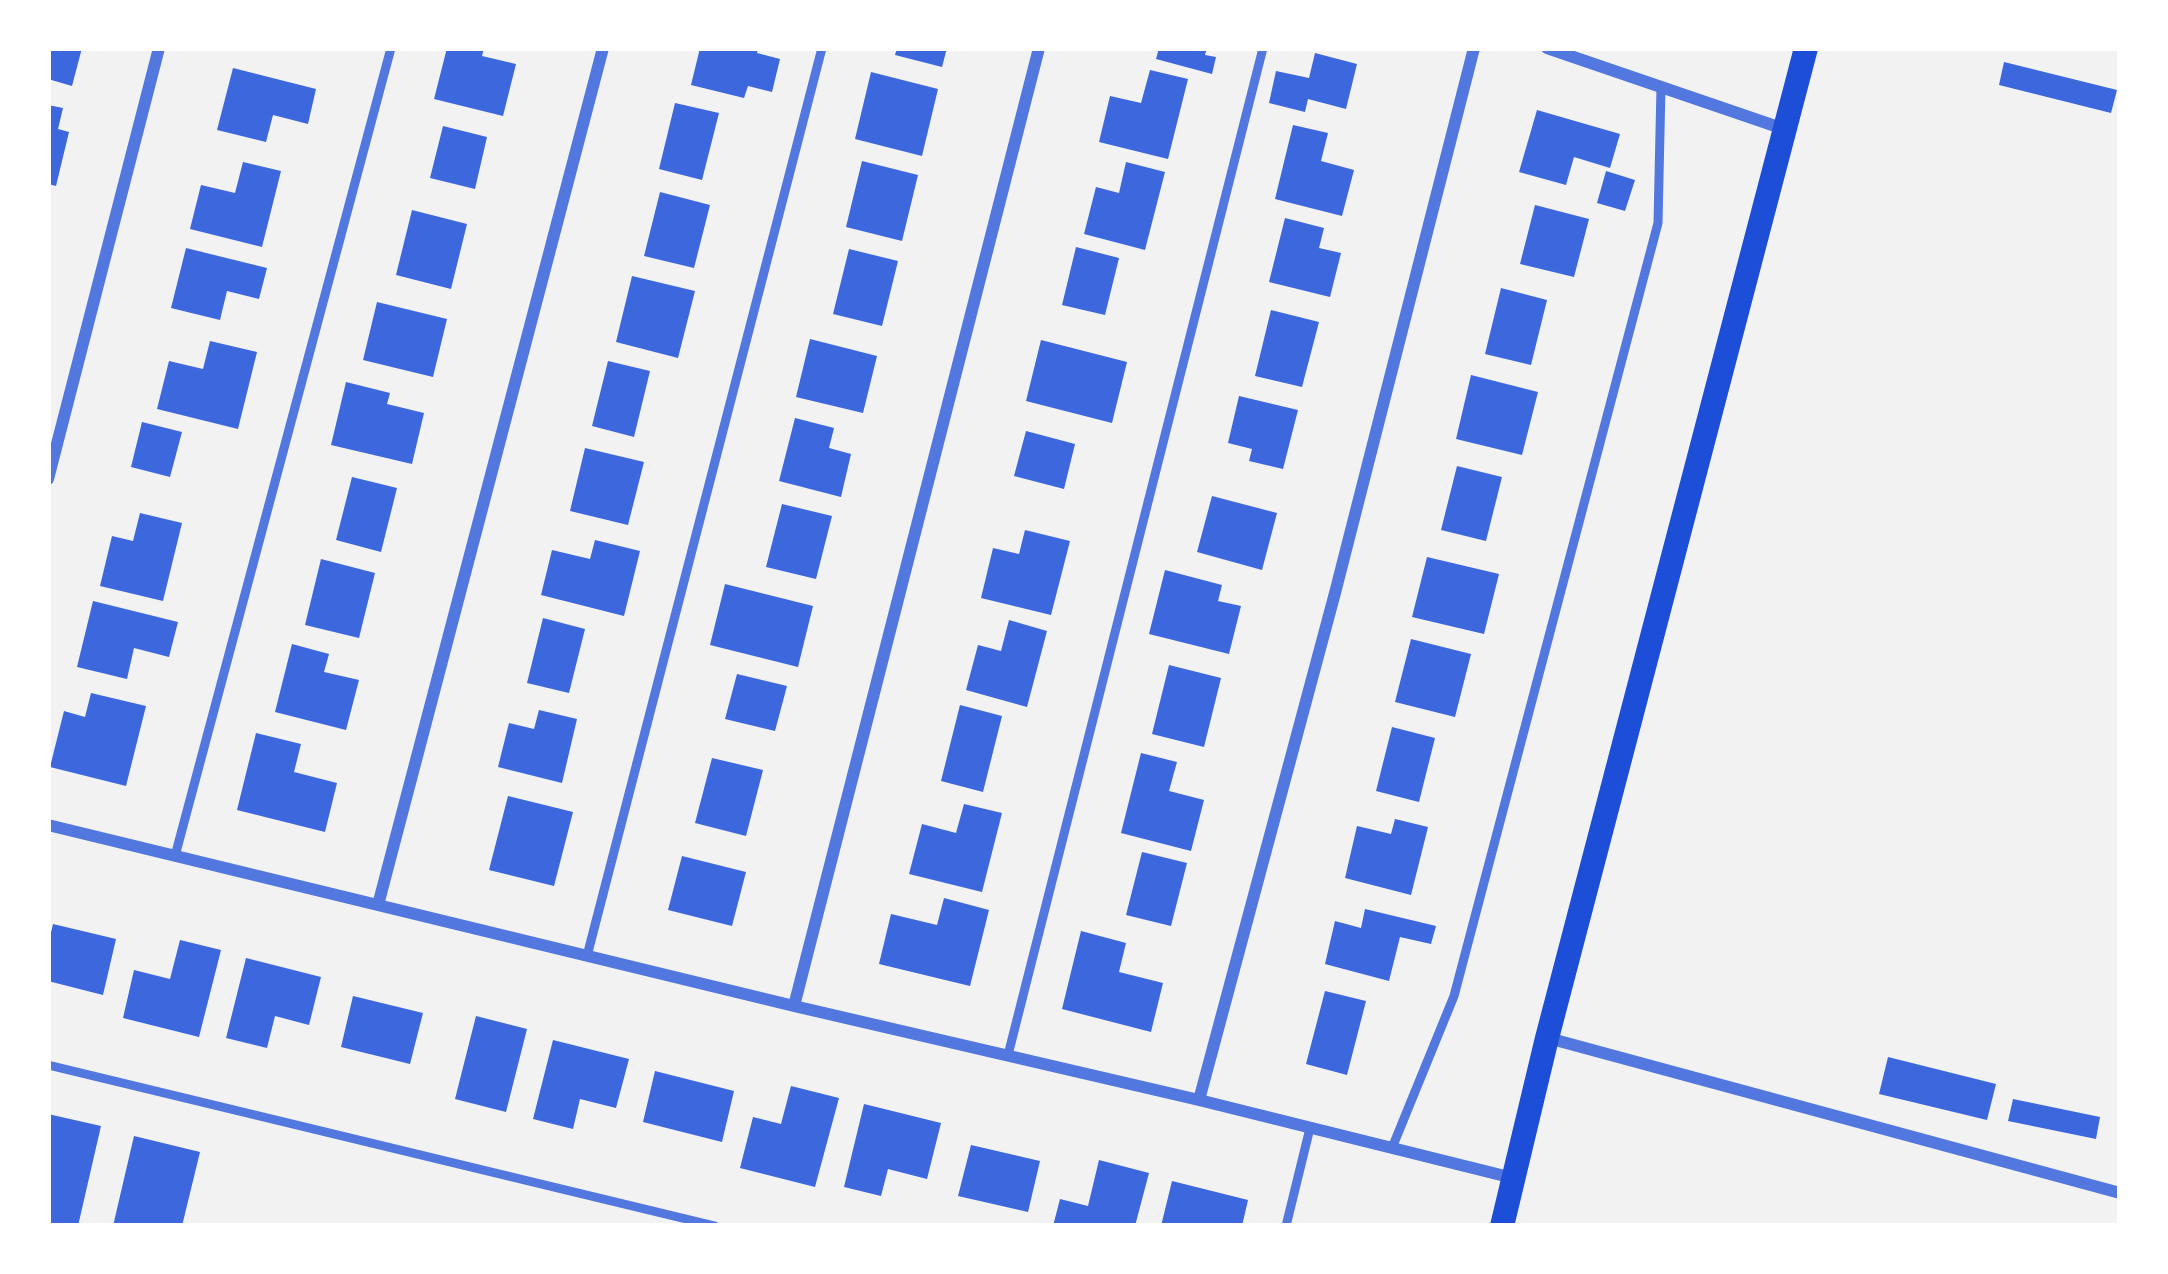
<!DOCTYPE html>
<style>
body{margin:0}
#map{position:relative;width:2168px;height:1274px;overflow:hidden;background:#f2f2f2;font-family:Cabin,sans-serif}
canvas{display:block}
.frame{position:absolute;inset:0;border:51px solid #fff;pointer-events:none}
</style>
<div id="map">
<canvas width="2168" height="1274"></canvas>
<div class="frame"></div>
</div>
<script>
const c = document.querySelector('canvas').getContext('2d');
c.lineJoin = 'round';
function paint(path, color) { c.fillStyle = color; c.fill(path, 'evenodd'); }
const poly = rows => new Path2D(rows.map(r => 'M' + r).join(''));
function strokePath(path, color, width, dash) { c.strokeStyle = color; c.lineWidth = width; c.lineCap = dash ? 'butt' : 'round'; c.setLineDash(dash || []); c.stroke(path); }
paint(poly([
 [48,48,82,48,72,86,48,79],
 [447,48,484,48,482,56,516,64,503,116,434,99],
 [700,48,758,48,757,53,780,59,772,92,748,86,744,98,691,85],
 [897,48,947,48,942,67,895,55],
 [1159,48,1207,48,1205,55,1216,57,1212,74,1156,59],
 [1315,53,1357,64,1346,109,1308,99,1305,112,1269,103,1276,71,1309,78],
 [2004,62,2117,90,2111,113,1999,85],
 [233,68,316,89,308,124,273,115,266,142,217,130],
 [1150,70,1188,79,1168,159,1099,142,1110,96,1141,103],
 [871,72,938,89,922,156,855,139],
 [675,103,719,113,702,180,659,169],
 [48,105,63,108,58,129,69,132,56,186,48,184],
 [1537,110,1620,134,1610,168,1574,157,1566,185,1519,172],
 [1293,125,1328,133,1321,161,1354,170,1342,216,1275,199],
 [443,126,487,137,475,189,430,178],
 [862,161,918,175,902,241,846,227],
 [243,162,281,171,262,247,190,229,201,185,235,193],
 [1126,162,1165,172,1145,250,1084,234,1096,187,1119,193],
 [1606,171,1635,180,1625,211,1597,203],
 [660,192,710,205,694,268,644,256],
 [1535,205,1589,219,1574,277,1520,264],
 [412,210,467,224,451,289,396,275],
 [1285,218,1324,228,1319,248,1341,253,1330,297,1269,282],
 [1076,247,1119,258,1105,315,1062,305],
 [186,248,267,268,259,299,227,291,220,320,171,308],
 [849,249,898,261,882,326,833,314],
 [632,276,695,291,678,358,616,342],
 [1501,288,1547,300,1531,365,1485,354],
 [377,302,447,319,433,377,363,360],
 [1271,310,1319,322,1302,387,1255,376],
 [810,339,877,356,863,413,796,397],
 [1041,340,1127,362,1112,423,1026,401],
 [210,341,257,352,238,429,157,409,169,361,203,369],
 [608,361,650,371,634,437,592,426],
 [1471,375,1538,392,1522,455,1456,439],
 [346,382,390,393,387,404,424,413,412,464,331,445],
 [1239,396,1298,410,1283,469,1249,461,1252,449,1228,443],
 [795,418,834,428,829,448,851,454,841,497,779,481],
 [142,422,182,432,170,477,131,467],
 [1026,431,1075,444,1064,489,1014,476],
 [585,448,644,462,628,525,570,511],
 [1457,466,1502,477,1486,541,1441,530],
 [352,477,397,488,381,552,336,540],
 [1212,496,1277,513,1262,570,1197,552],
 [782,504,832,516,816,579,766,567],
 [140,513,182,523,163,601,100,586,112,536,133,541],
 [1025,530,1070,541,1051,615,981,598,993,548,1019,554],
 [595,540,640,551,624,616,541,595,552,550,590,559],
 [1427,557,1499,574,1484,634,1412,617],
 [321,559,375,573,359,638,305,625],
 [1165,570,1222,585,1218,601,1241,606,1229,654,1149,634],
 [725,584,813,606,798,667,710,645],
 [93,601,178,622,169,657,134,648,127,679,77,667],
 [543,618,585,629,569,693,527,683],
 [1009,620,1047,631,1027,707,966,690,978,645,1001,651],
 [1411,639,1471,654,1455,717,1395,702],
 [292,644,329,654,324,672,359,680,346,730,275,712],
 [1169,665,1221,678,1204,747,1152,734],
 [737,674,787,686,775,731,725,719],
 [91,693,146,706,126,786,50,767,64,711,85,717],
 [960,705,1002,716,983,792,941,781],
 [539,710,577,719,562,783,498,767,509,723,534,729],
 [1392,727,1435,738,1419,802,1376,791],
 [256,733,301,744,294,772,337,783,325,832,237,810],
 [1141,753,1177,762,1169,791,1204,800,1191,851,1121,833],
 [712,758,763,770,746,836,695,823],
 [508,796,573,812,554,886,489,870],
 [964,804,1002,813,982,892,909,874,922,824,956,833],
 [1395,819,1428,827,1411,895,1345,878,1357,826,1391,834],
 [1142,852,1187,863,1171,926,1126,915],
 [682,856,746,872,732,926,668,910],
 [944,898,989,910,970,986,879,964,891,914,937,925],
 [1365,909,1436,926,1431,944,1400,937,1389,981,1325,964,1335,921,1361,928],
 [53,924,116,939,103,995,48,981,48,945],
 [1081,931,1126,943,1119,972,1163,983,1151,1032,1062,1009],
 [180,940,221,950,199,1037,123,1018,134,970,170,979],
 [246,958,321,977,309,1025,275,1016,267,1048,226,1038],
 [1325,991,1366,1001,1347,1075,1306,1064],
 [353,996,423,1013,410,1064,341,1047],
 [476,1016,527,1029,506,1112,455,1099],
 [553,1040,629,1059,616,1108,580,1099,573,1129,533,1119],
 [1888,1057,1996,1084,1987,1120,1879,1094],
 [655,1071,734,1091,722,1142,643,1122],
 [791,1086,839,1098,815,1187,740,1168,753,1117,781,1124],
 [2013,1099,2100,1117,2096,1139,2008,1121],
 [864,1104,941,1123,927,1179,888,1169,881,1196,844,1187],
 [48,1114,101,1126,78,1226,48,1226],
 [134,1136,200,1152,182,1226,113,1226],
 [971,1145,1040,1161,1028,1212,958,1196],
 [1099,1160,1149,1173,1135,1226,1053,1226,1060,1199,1088,1206],
 [1172,1181,1248,1200,1242,1226,1161,1226]
]), '#3d67dc');
strokePath(poly([
 [175,856,391,48],
 [587,956,822,48],
 [1008,1055,1263,48],
 [48,1065,715,1226],
 [1392,1148,1454,996,1658,223,1661,87],
 [1286,1226,1310,1128]
]), '#5277de', 9);
strokePath(poly([
 [1547,48,1784,129],
 [48,479,159,48],
 [48,825,794,1006,1199,1100,1513,1178],
 [378,905,603,48],
 [794,1006,1039,48],
 [1548,1038,2120,1193],
 [1199,1100,1335,593,1474,48]
]), '#5277de', 12);
strokePath(poly([
 [1502,1226,1547,1038,1806,48]
]), '#1d4ed8', 24);
</script>
